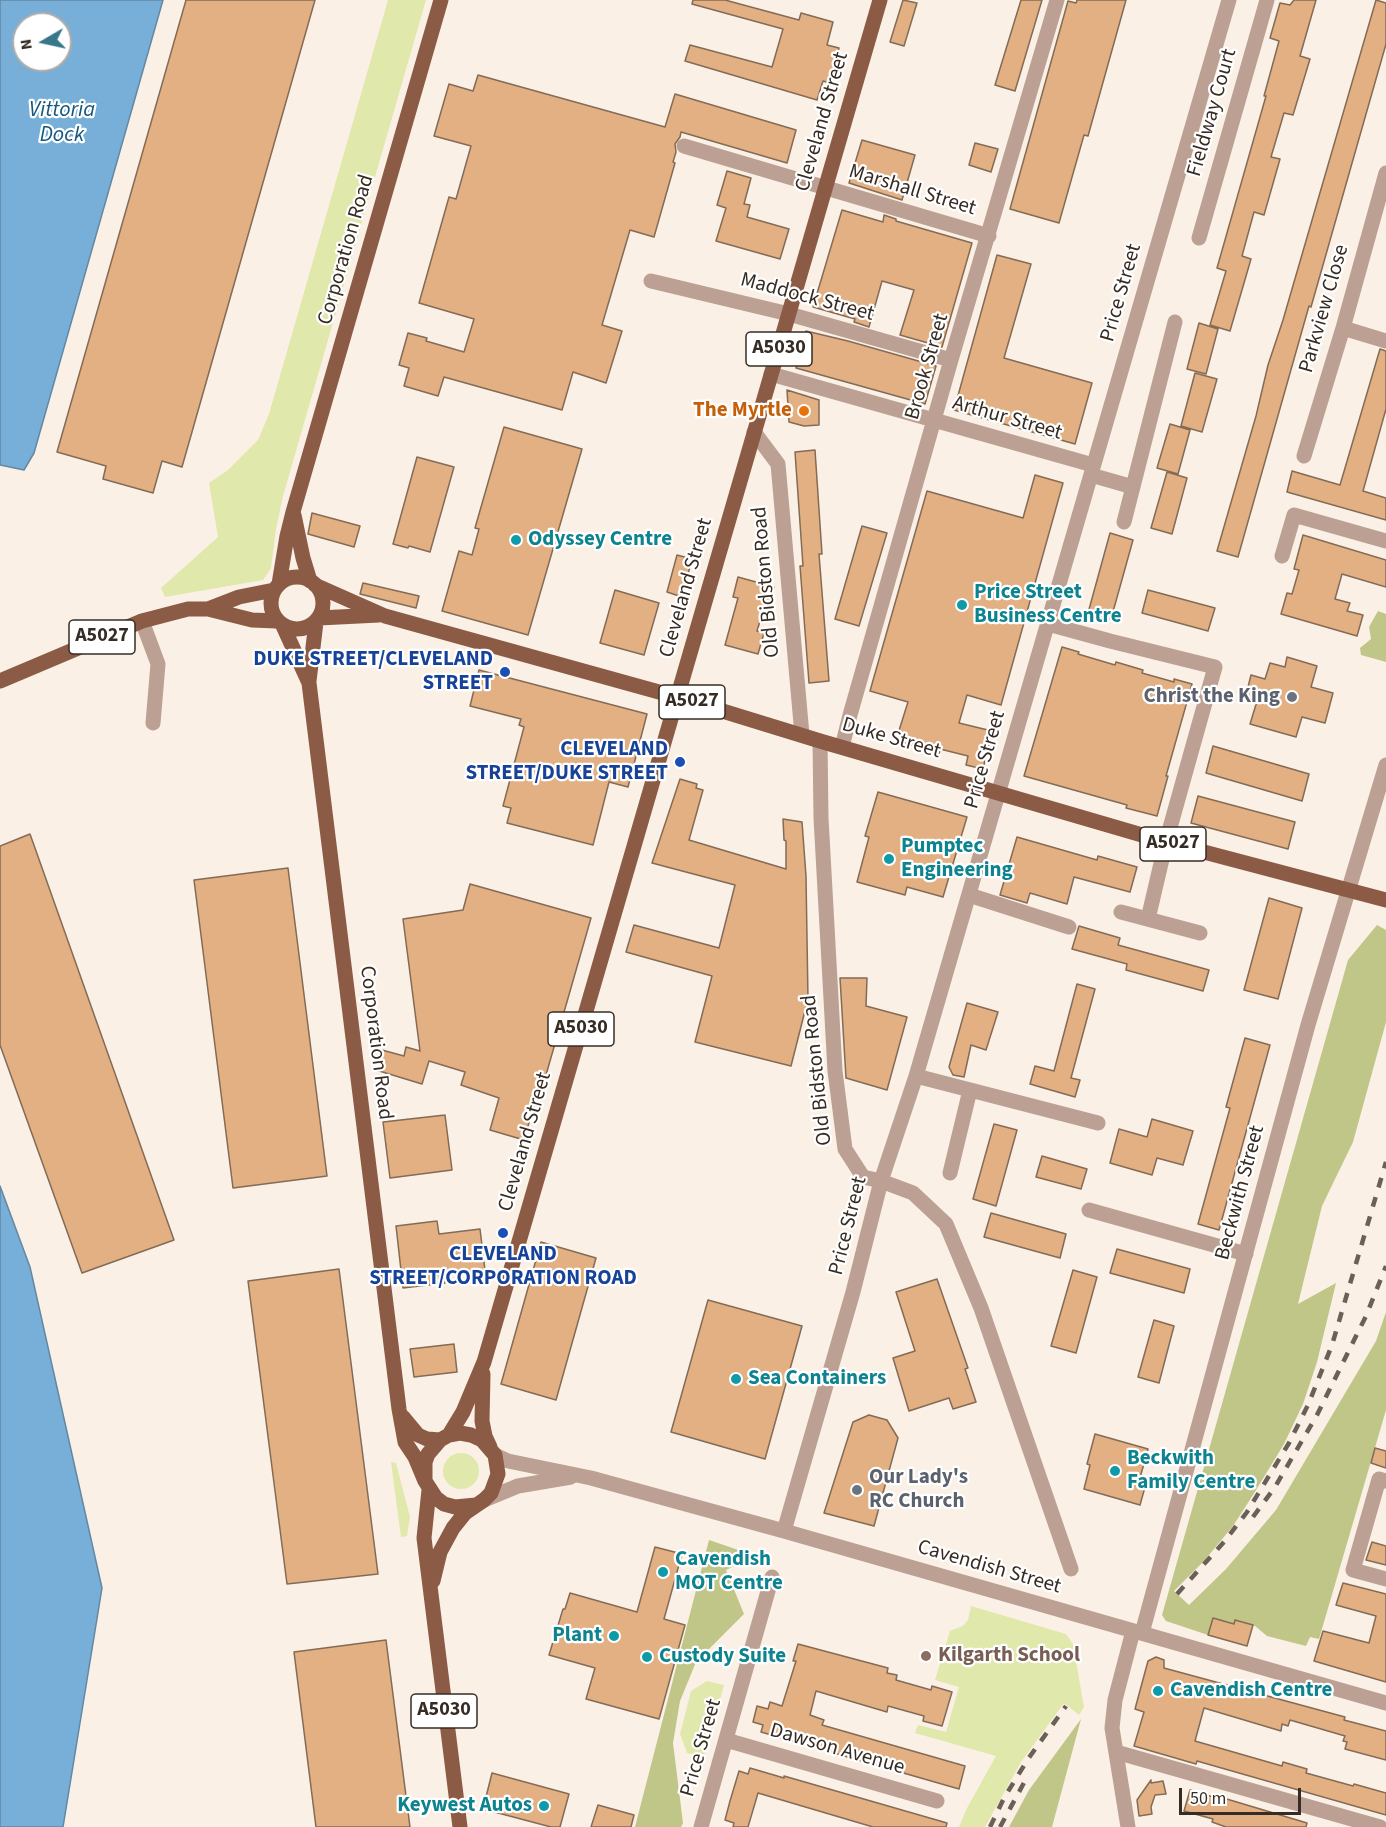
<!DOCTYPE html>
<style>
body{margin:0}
#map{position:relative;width:1386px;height:1827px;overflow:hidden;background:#fbf0e6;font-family:"Source Sans 3",sans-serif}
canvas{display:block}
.north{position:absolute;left:12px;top:12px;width:60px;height:60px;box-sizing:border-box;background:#fff;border:2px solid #afaba7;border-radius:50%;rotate:261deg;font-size:16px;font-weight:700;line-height:24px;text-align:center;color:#362c23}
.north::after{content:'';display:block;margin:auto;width:21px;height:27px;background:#36778a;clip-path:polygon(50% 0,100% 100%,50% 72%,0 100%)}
.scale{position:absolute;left:1179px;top:1788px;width:122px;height:27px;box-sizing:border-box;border:3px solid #362c23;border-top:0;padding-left:8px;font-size:18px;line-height:21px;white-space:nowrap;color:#362c23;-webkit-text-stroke:4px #fff;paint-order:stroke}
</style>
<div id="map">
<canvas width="1386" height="1827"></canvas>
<div class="north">N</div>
<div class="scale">50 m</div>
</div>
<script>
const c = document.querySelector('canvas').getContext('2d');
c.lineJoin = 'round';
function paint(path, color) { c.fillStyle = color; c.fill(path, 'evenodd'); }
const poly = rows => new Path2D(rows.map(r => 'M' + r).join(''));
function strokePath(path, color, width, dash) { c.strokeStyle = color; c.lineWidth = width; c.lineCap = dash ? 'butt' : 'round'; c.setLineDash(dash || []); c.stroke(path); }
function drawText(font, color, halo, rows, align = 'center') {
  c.font = font + ' "Source Sans 3",sans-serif'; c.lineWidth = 4.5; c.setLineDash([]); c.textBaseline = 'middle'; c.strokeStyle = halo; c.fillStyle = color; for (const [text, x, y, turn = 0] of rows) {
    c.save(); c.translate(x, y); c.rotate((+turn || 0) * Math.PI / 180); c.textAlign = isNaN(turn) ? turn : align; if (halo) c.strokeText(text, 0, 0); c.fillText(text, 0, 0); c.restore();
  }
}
paint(poly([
 [388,0,426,0,283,496,276,529,271,568,263,580,165,597,161,588,218,537,209,483,228,470,258,440,269,414],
 '443 1471a18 18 0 1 1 36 0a18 18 0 1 1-36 0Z',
 [391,1462,396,1463,410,1517,407,1536,401,1537],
 [971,1606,1066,1634,1073,1644,1084,1707,1079,1715,1064,1703,1021,1762,985,1827,959,1827,966,1810,996,1756,915,1733,918,1725,946,1732,959,1687,935,1680,950,1631,963,1626,968,1620],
 [707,1681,724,1685,704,1757,687,1753,680,1734,691,1691]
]), '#e1e8ab');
paint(poly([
 [1378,611,1386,614,1386,662,1361,655,1360,648,1371,639,1369,627],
 [1377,925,1386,930,1386,1022,1353,1142,1322,1206,1298,1304,1336,1283,1317,1362,1303,1404,1284,1444,1253,1495,1233,1526,1204,1561,1174,1591,1189,1605,1226,1569,1276,1510,1376,1341,1386,1312,1386,1410,1319,1639,1310,1637,1306,1646,1267,1636,1255,1626,1236,1620,1234,1624,1213,1618,1208,1635,1166,1621,1162,1615,1348,960],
 [709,1540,756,1556,726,1570,744,1614,696,1662,680,1701,673,1743,683,1823,681,1827,635,1827],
 [1081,1719,1052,1827,1009,1827,1029,1790]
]), '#bfc687');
const water = poly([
 [0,0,163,0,34,453,24,470,0,465,0,0],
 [24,24,60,24,60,60,24,60,24,24],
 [0,1186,30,1267,102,1588,63,1827,0,1827,0,1186]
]);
paint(water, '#77afd8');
strokePath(water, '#6488a2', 1.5);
const building = poly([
 [186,0,315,0,182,467,162,461,153,493,103,479,106,466,57,452,186,0],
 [693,0,725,0,799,20,801,13,833,22,827,45,839,48,830,83,823,81,817,100,685,61,690,45,772,67,783,29,692,4,693,0],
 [903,0,917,3,904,46,890,42,903,0],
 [1021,0,1042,0,1015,91,995,85,1021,0],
 [1077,0,1126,0,1088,136,1084,135,1059,223,1010,209,1068,1,1076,3,1077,0],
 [1294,0,1316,0,1300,56,1310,59,1293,115,1284,113,1271,157,1280,159,1264,215,1254,212,1242,256,1251,259,1230,331,1210,325,1226,271,1217,268,1266,96,1264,96,1279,41,1270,38,1280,3,1290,5,1294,0],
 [1376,0,1386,3,1386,44,1311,307,1309,306,1238,557,1217,551,1256,416,1268,365,1283,320,1376,0],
 [478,75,665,127,675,94,796,130,787,163,681,132,680,137,675,144,676,152,673,162,675,163,654,237,630,230,602,325,622,331,606,383,573,372,562,410,444,377,438,396,404,386,409,368,399,365,408,333,427,338,426,341,464,352,474,319,419,303,449,197,456,199,471,146,434,136,449,84,473,91,478,75],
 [862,140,915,155,902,200,849,183,862,140],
 [975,143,998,149,991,172,969,165,975,143],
 [727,171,751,178,744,204,750,205,747,217,789,229,780,259,716,241,726,208,717,205,727,171],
 [842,210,883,222,884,215,896,219,896,221,972,243,942,347,900,335,914,290,882,281,869,327,854,322,855,319,813,307,842,210],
 [997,255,1031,264,1004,358,1092,383,1075,444,954,410,997,255],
 [1199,323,1218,329,1206,374,1187,369,1199,323],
 [806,331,848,341,936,366,925,404,796,368,806,331],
 [1380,349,1386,351,1386,409,1363,491,1386,498,1386,520,1287,492,1292,471,1340,485,1380,349],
 [1195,373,1217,379,1202,432,1181,426,1195,373],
 [787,390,819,400,819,425,804,426,789,422,787,390],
 [1170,424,1190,430,1178,474,1157,468,1170,424],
 [504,427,582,449,528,635,442,611,459,551,472,555,479,529,475,528,504,427],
 [815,450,822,554,819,554,829,681,809,683,800,566,803,566,795,452,815,450],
 [417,457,454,467,430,552,409,546,408,548,393,544,417,457],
 [1167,472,1187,478,1172,534,1151,528,1167,472],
 [1035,475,1063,483,1001,705,967,695,959,723,992,731,983,769,966,765,968,756,940,749,939,754,896,740,908,702,870,691,927,491,1023,518,1035,475],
 [312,513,360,526,354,547,308,534,312,513],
 [862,526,887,533,859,626,835,619,862,526],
 [1110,533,1133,540,1111,619,1088,613,1110,533],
 [1303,535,1386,560,1386,587,1342,574,1335,599,1350,603,1347,611,1363,615,1357,636,1281,614,1287,593,1292,594,1299,570,1294,569,1303,535],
 [677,555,692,559,682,597,667,592,677,555],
 [738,577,774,587,769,606,765,605,757,631,764,633,758,654,725,645,738,598,733,597,738,577],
 [363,583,419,596,416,608,360,594,363,583],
 [615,590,659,603,644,655,600,643,615,590],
 [1148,590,1215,608,1208,631,1142,613,1148,590],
 [1062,647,1079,652,1078,654,1115,665,1116,662,1143,670,1142,673,1174,682,1174,679,1192,684,1166,776,1168,776,1157,816,1126,808,1127,805,1024,776,1062,647],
 [1287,657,1317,666,1311,687,1333,693,1325,723,1302,717,1296,737,1250,724,1258,698,1246,695,1251,675,1265,679,1270,663,1285,667,1287,657],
 [479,670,647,714,628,787,609,782,593,845,507,823,511,808,503,806,524,727,519,725,521,719,470,706,479,670],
 [1213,746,1309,774,1302,801,1206,773,1213,746],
 [680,779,697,784,696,788,703,790,689,840,786,869,786,841,784,840,783,819,802,822,806,876,808,999,791,1066,695,1042,712,976,626,952,634,925,719,948,735,885,652,863,680,779],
 [878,792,967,817,943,897,907,887,905,895,857,882,869,837,865,836,878,792],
 [1198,796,1295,822,1288,849,1191,823,1198,796],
 [30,834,174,1240,82,1273,0,1045,0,846,30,834],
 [1017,837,1097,860,1098,856,1137,867,1130,892,1074,877,1067,904,1030,893,1027,903,1000,895,1017,837],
 [288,868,327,1176,233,1188,194,880,288,868],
 [470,884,591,918,546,1075,543,1074,524,1140,490,1130,499,1098,461,1085,465,1072,429,1061,422,1084,376,1070,382,1050,404,1056,406,1047,420,1051,403,919,463,910,470,884],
 [1269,898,1302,908,1278,999,1244,990,1269,898],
 [1079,926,1120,938,1118,945,1209,970,1203,991,1126,970,1127,964,1072,949,1079,926],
 [840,978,867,978,866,1006,907,1017,887,1090,846,1078,840,978],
 [1077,984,1095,989,1071,1078,1080,1080,1075,1097,1030,1084,1035,1066,1054,1071,1077,984],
 [967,1003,998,1012,986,1050,971,1045,964,1077,953,1075,949,1067,967,1003],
 [1245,1038,1270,1045,1219,1230,1198,1224,1230,1108,1226,1107,1245,1038],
 [445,1115,452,1170,390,1178,383,1122,445,1115],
 [1152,1119,1193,1131,1183,1165,1157,1158,1152,1175,1110,1163,1119,1129,1147,1137,1152,1119],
 [994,1124,1017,1130,996,1206,973,1199,994,1124],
 [1042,1156,1087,1169,1081,1189,1036,1177,1042,1156],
 [991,1213,1066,1234,1060,1258,984,1237,991,1213],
 [437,1221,439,1234,480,1229,485,1270,444,1275,445,1283,403,1288,396,1226,437,1221],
 [541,1242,596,1258,556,1400,501,1384,541,1242],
 [1117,1249,1190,1269,1184,1293,1110,1273,1117,1249],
 [339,1269,378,1574,287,1584,248,1281,339,1269],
 [1073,1270,1097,1277,1076,1353,1051,1346,1073,1270],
 [937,1279,968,1368,965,1369,976,1402,953,1409,949,1398,909,1411,893,1358,915,1351,896,1292,937,1279],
 [708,1300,802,1326,765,1459,671,1432,708,1300],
 [1154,1320,1174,1326,1159,1383,1138,1377,1154,1320],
 [454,1344,457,1372,414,1377,410,1349,454,1344],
 [869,1415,887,1420,898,1438,874,1526,824,1513,853,1422,869,1415],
 [1095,1434,1148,1449,1140,1478,1147,1480,1140,1505,1084,1489,1090,1465,1087,1464,1095,1434],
 [1375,1448,1386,1451,1386,1468,1371,1463,1375,1448],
 [1372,1542,1386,1546,1386,1565,1366,1560,1372,1542],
 [655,1547,682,1554,664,1619,685,1625,659,1719,586,1699,595,1668,549,1655,563,1609,565,1609,570,1593,637,1612,655,1547],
 [1343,1583,1386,1594,1386,1682,1314,1661,1323,1631,1369,1643,1376,1616,1336,1605,1343,1583],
 [1213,1618,1234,1624,1235,1620,1253,1625,1247,1646,1208,1635,1213,1618],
 [386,1640,410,1827,316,1827,294,1652,386,1640],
 [798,1644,888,1668,887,1673,897,1675,896,1680,931,1690,932,1686,952,1692,942,1726,923,1721,924,1716,888,1706,887,1712,816,1691,810,1715,824,1720,822,1725,965,1766,959,1789,761,1732,763,1725,753,1722,757,1706,768,1709,770,1702,782,1706,796,1661,793,1661,798,1644],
 [1156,1657,1164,1660,1164,1668,1345,1717,1344,1720,1386,1731,1386,1760,1345,1749,1347,1742,1343,1741,1345,1736,1290,1720,1288,1726,1282,1724,1281,1731,1204,1708,1195,1741,1282,1766,1283,1762,1307,1769,1306,1773,1353,1786,1354,1784,1386,1793,1386,1815,1197,1761,1196,1764,1134,1746,1144,1712,1135,1709,1148,1661,1156,1657],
 [750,1768,784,1778,784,1776,947,1823,946,1827,873,1827,758,1793,748,1827,733,1827,734,1823,725,1820,730,1801,739,1771,748,1774,750,1768],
 [492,1773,569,1794,560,1827,551,1827,483,1809,492,1773],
 [1151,1780,1151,1783,1163,1781,1166,1794,1155,1795,1151,1807,1152,1814,1139,1816,1137,1800,1151,1780],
 [1190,1790,1220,1799,1220,1797,1307,1823,1306,1827,1226,1827,1212,1822,1213,1819,1184,1811,1190,1790],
 [598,1805,634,1815,631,1827,591,1827,598,1805]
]);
paint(building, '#e2b082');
strokePath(building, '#836b56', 1.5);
strokePath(poly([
 [684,146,989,236],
 [1199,238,1267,0],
 [651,281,789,314,951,360],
 [1343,328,1386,341],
 [771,374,1093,465],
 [754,432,778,464,802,735],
 [1304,456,1343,328,1386,173],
 [1091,475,1133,487],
 [1124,522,1175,322],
 [1282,556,1294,515,1386,541],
 [142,621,158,664,153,723],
 [1048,624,1110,641,1215,667,1166,842,1148,919],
 [820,741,821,818,835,1071,845,1149,863,1177,881,1181,913,1193,946,1224,981,1308,1071,1569],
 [842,747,850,715,951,360,1057,0],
 [969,895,1069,927],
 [1121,912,1200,933],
 [916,1076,1098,1123],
 [950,1173,970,1090],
 [1089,1210,1246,1254],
 [495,1455,508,1461,591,1478,784,1531,1386,1703],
 [1386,1481,1379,1479,1353,1570,1386,1579],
 [484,1500,518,1486,571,1477],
 [784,1531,853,1292,881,1181,916,1076,1229,0],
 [1142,1633,1308,1025,1386,765],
 [726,1740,937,1801],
 [1116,1752,1380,1827],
 [701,1827,772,1577],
 [1128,1827,1112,1728,1115,1700,1133,1631]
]), '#bca093', 15);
strokePath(poly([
 [294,515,303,558,310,581],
 '271 603a26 26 0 1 1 52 0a26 26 0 1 1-52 0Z',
 [279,584,287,536,293,512,441,0],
 [315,585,385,616,677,697,820,741,1166,842,1386,900],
 [208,609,239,597,274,590],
 [319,618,379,615],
 [283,626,309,683,399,1409,405,1442,415,1457,425,1481],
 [0,681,142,621,188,609,208,609,252,620,277,621],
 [309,681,316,622],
 [483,1374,482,1421,485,1436,490,1447],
 [403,1417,418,1435,427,1439,440,1440],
 [449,1435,463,1412,484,1362,880,0],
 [429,1490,424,1538,460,1827],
 [433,1581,440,1552,453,1528,465,1513,484,1500,491,1493,498,1474,495,1455,482,1440,471,1435,460,1433,449,1435,440,1440,428,1454,425,1462,425,1481,436,1498,444,1504,455,1507,476,1505]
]), '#8b5b45', 15);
strokePath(poly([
 [1253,1517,1275,1487,1317,1415,1366,1316,1386,1266],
 [1177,1594,1224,1542,1247,1512,1289,1443,1308,1405,1332,1345,1386,1162],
 [990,1827,1004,1798,1028,1759,1066,1706],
 [1000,1827,1026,1779]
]), '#6a6057', 4.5, [10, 10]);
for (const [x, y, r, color] of [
 [804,411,6,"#e8710a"],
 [516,540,6,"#0f9aa8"],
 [962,605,6,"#0f9aa8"],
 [505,672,6,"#1a4fb4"],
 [1292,697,6,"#6b7280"],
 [680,762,6,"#1a4fb4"],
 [889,859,6,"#0f9aa8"],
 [503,1233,6,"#1a4fb4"],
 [736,1379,6,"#0f9aa8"],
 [1115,1471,6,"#0f9aa8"],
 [857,1490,6,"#6b7280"],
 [663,1572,6,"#0f9aa8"],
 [614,1636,6,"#0f9aa8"],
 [926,1656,6,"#8d6e63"],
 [647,1657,6,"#0f9aa8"],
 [1158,1691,6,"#0f9aa8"],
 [544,1806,6,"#0f9aa8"]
]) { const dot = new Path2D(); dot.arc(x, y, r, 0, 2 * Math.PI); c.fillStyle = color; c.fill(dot); strokePath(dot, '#fff', 2); }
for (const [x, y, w] of [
 [779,349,66],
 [102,637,66],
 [692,702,66],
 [1173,844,66],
 [581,1029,66],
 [444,1711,66]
]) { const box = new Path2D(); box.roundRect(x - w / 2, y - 17, w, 34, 4.5); c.fillStyle = '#fff'; c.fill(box); strokePath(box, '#362c23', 1.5); }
drawText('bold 20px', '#362c23', null, [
 ["A5030",779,349],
 ["A5027",102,637],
 ["A5027",692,702],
 ["A5027",1173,844],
 ["A5030",581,1029],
 ["A5030",444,1711]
]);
drawText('21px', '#362c23', '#fff', [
 ["Fieldway Court",1213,113,-74],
 ["Cleveland Street",823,122,-74],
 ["Marshall Street",912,191,17],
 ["Corporation Road",347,250,-74],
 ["Price Street",1122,293,-74],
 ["Maddock Street",807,298,15],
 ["Parkview Close",1325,309,-74],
 ["Brook Street",928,367,-74],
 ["Arthur Street",1007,419,16],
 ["Old Bidston Road",767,582,-95],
 ["Cleveland Street",687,588,-74],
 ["Duke Street",891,739,16],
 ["Price Street",986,760,-74],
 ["Corporation Road",375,1043,83],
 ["Old Bidston Road",818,1070,-96],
 ["Cleveland Street",526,1142,-74],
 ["Beckwith Street",1241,1193,-75],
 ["Price Street",849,1226,-76],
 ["Cavendish Street",989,1568,16],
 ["Price Street",702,1748,-74],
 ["Dawson Avenue",837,1750,16]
]);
drawText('bold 21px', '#c56008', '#fff', [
 ["The Myrtle",792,411]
], 'right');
drawText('bold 21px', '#0d838f', '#fff', [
 ["Odyssey Centre",528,540],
 ["Price Street",974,593],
 ["Business Centre",974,617],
 ["Pumptec",901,847],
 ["Engineering",901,871],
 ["Sea Containers",748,1379],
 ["Beckwith",1127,1459],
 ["Family Centre",1127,1483],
 ["Cavendish",675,1560],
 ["MOT Centre",675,1584],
 ["Plant",602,1636,"right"],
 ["Custody Suite",659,1657],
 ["Cavendish Centre",1170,1691],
 ["Keywest Autos",532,1806,"right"]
], 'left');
drawText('bold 21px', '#164399', '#fff', [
 ["DUKE STREET/CLEVELAND",493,660],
 ["STREET",493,684],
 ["CLEVELAND",668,750],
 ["STREET/DUKE STREET",668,774],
 ["CLEVELAND",503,1255,"center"],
 ["STREET/CORPORATION ROAD",503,1279,"center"]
], 'right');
drawText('bold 21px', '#5b616d', '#fff', [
 ["Christ the King",1280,697],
 ["Our Lady's",869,1478,"left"],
 ["RC Church",869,1502,"left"]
], 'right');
drawText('bold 21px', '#785e54', '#fff', [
 ["Kilgarth School",938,1656]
], 'left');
drawText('italic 22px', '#14577e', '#fff', [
 ["Vittoria",62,111],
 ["Dock",62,136]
]);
</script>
